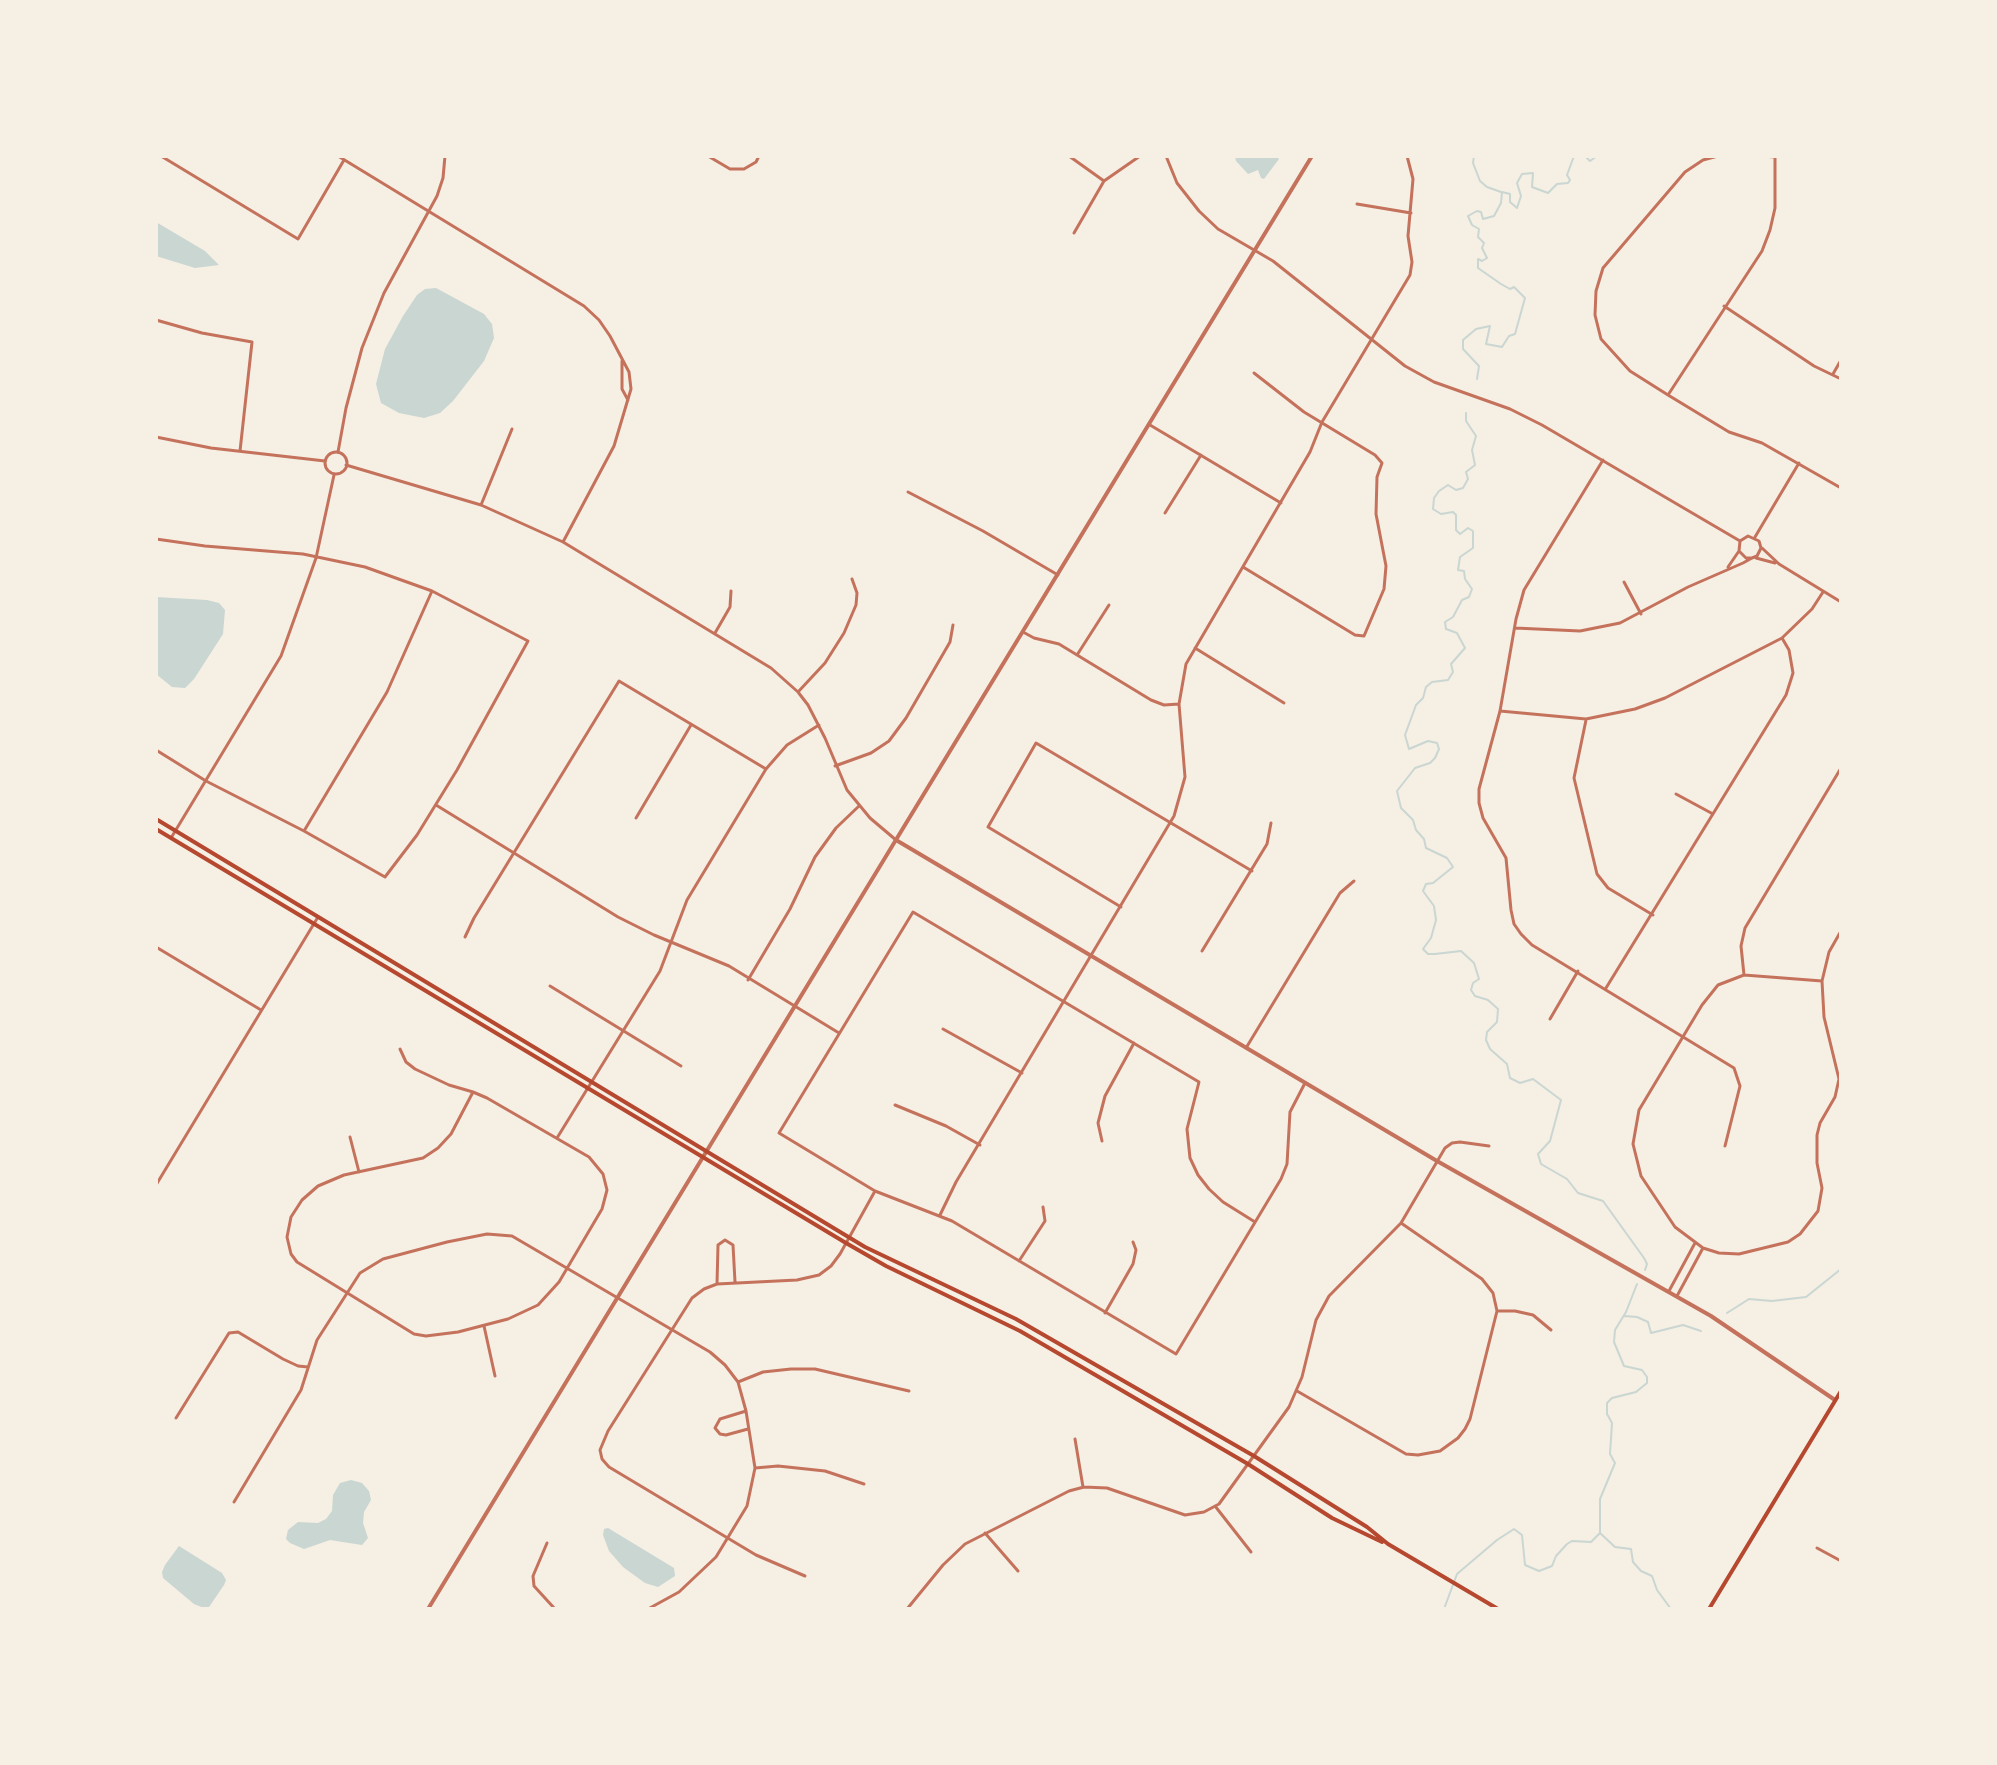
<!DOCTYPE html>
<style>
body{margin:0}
#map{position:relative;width:1997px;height:1765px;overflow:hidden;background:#f6efe4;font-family:"Fira Sans",sans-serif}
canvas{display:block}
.frame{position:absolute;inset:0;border:158px solid #f6efe4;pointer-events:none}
</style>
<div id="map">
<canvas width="1997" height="1765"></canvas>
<div class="frame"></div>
</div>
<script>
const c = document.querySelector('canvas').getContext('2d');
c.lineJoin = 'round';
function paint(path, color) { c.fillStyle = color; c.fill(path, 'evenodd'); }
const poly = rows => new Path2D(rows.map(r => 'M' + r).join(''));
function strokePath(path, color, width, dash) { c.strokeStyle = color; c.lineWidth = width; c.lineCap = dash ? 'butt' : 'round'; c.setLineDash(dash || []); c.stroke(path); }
paint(poly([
 [1235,156,1276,156,1279,159,1264,179,1261,178,1258,170,1248,174,1236,161],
 [156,222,205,251,219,265,195,268,156,256],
 [436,288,484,314,492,324,494,338,484,361,453,401,440,413,424,418,399,413,381,403,376,384,385,349,403,316,417,295,425,289],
 [156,597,207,600,219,603,225,610,223,634,194,679,185,688,172,687,156,674],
 [351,1480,362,1483,369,1491,371,1500,364,1512,363,1523,368,1538,362,1545,330,1540,304,1549,290,1543,286,1539,288,1530,298,1522,318,1523,326,1519,332,1511,333,1495,340,1483],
 [608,1528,674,1568,675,1576,658,1587,645,1583,623,1567,609,1551,603,1535,604,1529],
 [179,1546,222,1573,226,1580,224,1585,209,1607,204,1608,194,1604,163,1578,162,1572,165,1565]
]), '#c9d6d2');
strokePath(poly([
 [1474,156,1473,163,1480,181,1487,187,1501,192],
 [1585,156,1590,161,1597,156],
 [1477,379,1479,366,1463,349,1463,340,1476,329,1490,326,1486,344,1502,347,1509,336,1515,334,1525,298,1514,287,1510,289,1501,284,1478,268,1478,259,1482,261,1487,258,1482,248,1484,243,1478,237,1479,229,1472,225,1468,216,1477,211,1481,212,1483,219,1494,216,1501,203,1502,192,1510,194,1510,202,1517,208,1521,196,1517,183,1522,174,1533,173,1532,187,1548,193,1557,184,1568,183,1570,180,1567,175,1574,156],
 [1466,413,1466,421,1476,436,1472,450,1475,465,1466,472,1468,479,1463,488,1456,490,1448,485,1439,491,1434,498,1433,509,1441,514,1453,512,1456,515,1456,530,1460,534,1468,528,1473,531,1473,548,1460,557,1458,570,1464,571,1465,579,1472,589,1469,597,1462,600,1453,617,1445,622,1446,629,1457,633,1465,648,1451,664,1453,672,1448,680,1432,682,1426,687,1423,698,1416,705,1405,735,1409,749,1428,741,1437,743,1439,749,1435,758,1430,763,1415,768,1397,791,1401,808,1413,820,1416,830,1424,839,1426,848,1447,858,1453,867,1433,883,1426,884,1423,891,1434,906,1436,920,1431,938,1423,949,1428,954,1435,954,1461,951,1474,963,1479,979,1473,983,1471,990,1475,996,1488,1000,1498,1009,1497,1022,1487,1032,1486,1040,1490,1049,1507,1064,1510,1078,1520,1083,1533,1079,1561,1100,1550,1141,1538,1154,1541,1164,1567,1179,1578,1193,1603,1201,1644,1258,1647,1264,1645,1270],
 [1727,1313,1749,1299,1772,1301,1806,1297,1841,1269],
 [1624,1316,1637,1317,1648,1322,1651,1333,1683,1325,1701,1331],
 [1600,1533,1615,1547,1631,1549,1633,1562,1641,1571,1652,1576,1657,1590,1671,1609],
 [1444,1609,1457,1574,1497,1540,1514,1529,1522,1535,1525,1565,1539,1571,1552,1566,1556,1556,1567,1544,1572,1541,1591,1542,1600,1533,1600,1499,1615,1463,1610,1454,1612,1423,1607,1414,1607,1403,1612,1398,1636,1392,1647,1383,1647,1377,1642,1370,1624,1366,1614,1342,1615,1330,1626,1312,1637,1284]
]), '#c9d6d2', 2);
strokePath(poly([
 [161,156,298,239,344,160],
 [338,156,584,306,599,320,610,336,629,372,631,389,614,446,563,542],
 [708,156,730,169,744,169,756,162,759,156],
 [1069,156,1104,181],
 [1166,156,1177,183,1199,211,1218,229,1273,261,1405,366,1434,382,1510,409,1542,425,1740,541],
 [1718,156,1703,160,1685,172,1603,268,1596,291,1595,315,1601,339,1630,371,1668,395,1729,432,1762,443,1841,488],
 [1762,156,1775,157],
 [1357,204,1411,213],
 [1074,233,1104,181,1140,156],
 [1724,306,1814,366,1841,379],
 [156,320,202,333,252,342,240,451],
 [622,361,622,389,628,400],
 [1833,374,1841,360],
 [1668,395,1762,251,1770,230,1775,208,1775,156],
 [1150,425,1281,503],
 [156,437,211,448,325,461],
 '325 463a11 11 0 1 1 22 0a11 11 0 1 1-22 0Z',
 [338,452,346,408,362,348,384,293,437,196,443,178,445,156],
 [1603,460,1524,590,1516,619,1500,711,1479,789,1479,803,1483,818,1506,858,1511,910,1514,924,1521,934,1532,945,1734,1068,1740,1086,1725,1146],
 [346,465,481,505,563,542,771,668,798,692,808,705,825,738,847,790,870,818,896,840],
 [908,492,983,531,1058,575],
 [481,505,512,429],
 [1165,513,1201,455],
 [1755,537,1799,463],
 [156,539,205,546,303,554,365,567,432,591,528,641,457,770,417,835,385,877,304,831,206,781,156,750],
 [1762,548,1779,564,1841,602],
 [1756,558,1775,563],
 [1243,567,1355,635,1364,636,1384,589,1386,566,1376,514,1377,477,1382,463,1375,455,1304,412,1254,373],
 [1728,567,1739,551],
 [1624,582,1641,614],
 [1515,628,1580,631,1620,623,1688,587,1743,563,1752,558,1757,556,1761,548,1759,541,1748,536,1740,541,1739,551,1746,558,1752,558],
 [1023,632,1034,638,1059,644,1151,700,1164,705,1179,704],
 [715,633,730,607,731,591],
 [1195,648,1284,703],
 [1077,655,1109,605],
 [798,692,825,663,844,633,856,605,857,593,852,579],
 [1500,711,1586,719,1635,709,1665,698,1782,638,1812,609,1823,592],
 [1586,720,1574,778,1597,874,1608,888,1653,915],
 [835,766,871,753,889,741,906,718,950,642,953,625],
 [1676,794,1713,814],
 [436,805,618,917,654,935,729,966,839,1033],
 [636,818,691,725],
 [304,831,387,692,432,591],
 [171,838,281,656,316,558,334,475],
 [1121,907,988,827,1036,743,1252,871],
 [465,937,474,918,619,681,766,769],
 [156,947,261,1010],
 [1202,951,1267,844,1271,823],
 [1744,975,1741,946,1745,928,1841,768],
 [748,980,790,909,815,857,836,828,859,806],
 [1822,981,1744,975,1718,985,1702,1005,1639,1110,1633,1144,1641,1176,1675,1227,1703,1248,1719,1253,1739,1254,1788,1242,1800,1234,1818,1211,1822,1188,1817,1163,1817,1135,1820,1123,1835,1097,1839,1079,1824,1017,1822,981,1829,952,1841,931],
 [550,986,681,1066],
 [1606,988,1786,695,1793,673,1789,650,1782,638],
 [1550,1019,1578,971],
 [943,1029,1022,1073],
 [1246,1048,1340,893,1354,881],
 [400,1049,406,1062,415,1069,449,1085,473,1092,487,1098,589,1157,603,1174,607,1190,602,1209,559,1282,538,1305,508,1319,458,1332,426,1336,414,1334,297,1262,291,1254,287,1237,291,1217,302,1200,318,1186,344,1175,423,1158,438,1148,451,1134,473,1092],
 [895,1105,946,1126,980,1145],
 [350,1137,359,1172],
 [557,1138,660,971,687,900,766,769,787,745,819,725],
 [1102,1141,1098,1123,1105,1096,1134,1043],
 [156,1185,318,917],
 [940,1215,956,1182,1174,816,1185,777,1179,704,1186,664,1310,452,1322,422,1410,275,1412,262,1408,236,1413,179,1407,156],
 [1255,1222,1223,1202,1209,1189,1198,1175,1190,1158,1187,1129,1199,1082,913,912,779,1133,875,1191,952,1221,1176,1354,1281,1179,1287,1164,1290,1112,1305,1083],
 [1019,1261,1045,1221,1043,1207],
 [717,1284,718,1245,725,1240,733,1245,735,1282],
 [1669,1291,1695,1243],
 [1677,1296,1703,1248],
 [1497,1311,1515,1311,1533,1315,1551,1330],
 [1105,1313,1133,1264,1136,1250,1133,1242],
 [484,1326,495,1376],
 [738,1382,763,1372,791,1369,815,1369,909,1391],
 [1297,1391,1406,1454,1418,1455,1440,1451,1458,1438,1465,1429,1470,1419,1497,1311,1493,1293,1482,1279,1401,1223],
 [746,1411,720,1419,715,1428,720,1434,726,1435,748,1429],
 [176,1418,229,1333,238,1332,283,1359,298,1366,308,1367],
 [1075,1439,1083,1487],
 [755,1468,778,1466,825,1471,864,1484],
 [234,1502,301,1390,317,1340,360,1273,383,1259,447,1242,487,1234,512,1236,710,1352,725,1365,738,1382,746,1411,755,1468,747,1506,716,1557,679,1592,648,1609],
 [1215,1506,1251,1552],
 [985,1533,1018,1571],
 [547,1543,533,1576,534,1586,555,1609],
 [1817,1548,1841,1561],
 [805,1576,756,1555,609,1467,602,1459,600,1450,608,1431,692,1298,704,1289,717,1284,797,1280,819,1275,831,1266,840,1254,875,1191],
 [907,1609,943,1565,965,1544,1069,1491,1084,1487,1107,1488,1185,1515,1204,1512,1219,1504,1289,1407,1302,1377,1316,1320,1329,1296,1401,1223,1445,1148,1452,1143,1460,1142,1489,1146]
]), '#c5725c', 3);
strokePath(poly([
 [896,840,1437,1161,1711,1316,1835,1400],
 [428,1609,1312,156]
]), '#c5725c', 4);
strokePath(poly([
 [156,819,865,1247,1016,1319,1254,1456,1367,1527,1388,1544,1498,1609],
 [156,829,846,1243,886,1266,1020,1331,1248,1464,1332,1518,1382,1542],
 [1709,1609,1841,1391]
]), '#b5482f', 4);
</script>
